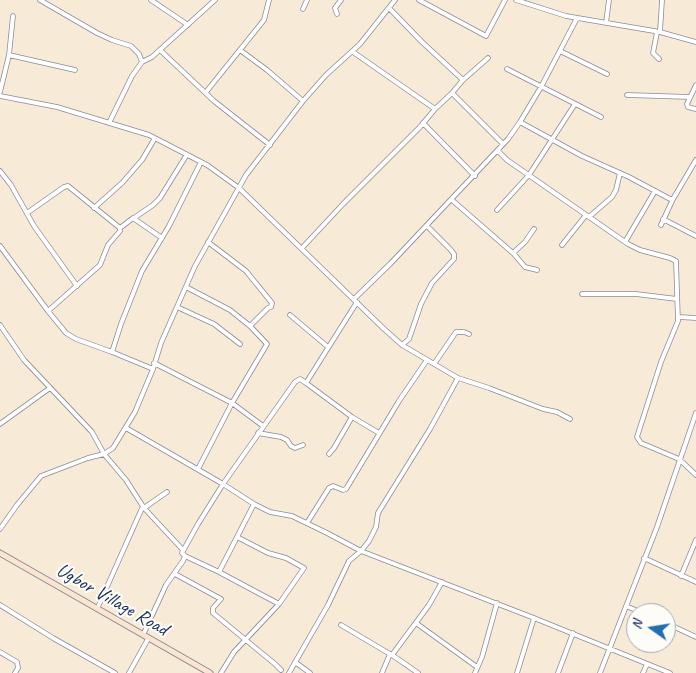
<!DOCTYPE html>
<style>
body{margin:0}
#map{position:relative;width:696px;height:673px;overflow:hidden;background:#f7ead6;font-family:Caveat,sans-serif}
canvas{display:block}
.north{position:absolute;left:626px;top:603px;width:50px;height:50px;box-sizing:border-box;background:#fdfcf7;border:1px solid #a3aaba;border-radius:50%;rotate:283deg;font-size:14px;font-weight:700;line-height:20px;text-align:center;color:#1b2f5e}
.north::after{content:'';display:block;margin:auto;width:18px;height:22px;background:#1f6fb2;clip-path:polygon(50% 0,100% 100%,50% 72%,0 100%)}
</style>
<div id="map">
<canvas width="696" height="673"></canvas>
<div class="north">N</div>
</div>
<script>
const c = document.querySelector('canvas').getContext('2d');
c.lineJoin = 'round';
const poly = rows => new Path2D(rows.map(r => 'M' + r).join(''));
function strokePath(path, color, width, dash) { c.strokeStyle = color; c.lineWidth = width; c.lineCap = dash ? 'butt' : 'round'; c.setLineDash(dash || []); c.stroke(path); }
function drawText(font, color, halo, rows, align = 'center') {
  c.font = font + ' Caveat,sans-serif'; c.lineWidth = 4.5; c.setLineDash([]); c.textBaseline = 'middle'; c.strokeStyle = halo; c.fillStyle = color; for (const [text, x, y, turn = 0] of rows) {
    c.save(); c.translate(x, y); c.rotate((+turn || 0) * Math.PI / 180); c.textAlign = isNaN(turn) ? turn : align; if (halo) c.strokeText(text, 0, 0); c.fillText(text, 0, 0); c.restore();
  }
}
const street = poly([
 [40,0,97,33,112,40,131,46,139,54,142,62],
 [151,0,188,25],
 [419,0,486,36,505,0],
 [516,0,566,16,660,32,696,42],
 [389,8,422,42,463,80],
 [303,9,307,0],
 [337,14,335,8,341,0],
 [606,23,609,0],
 [657,32,653,53,659,59],
 [660,32,662,0],
 [160,50,214,101,270,145],
 [240,50,267,70,303,101],
 [560,51,607,74],
 [353,52,435,109,452,93,503,144],
 [9,55,75,70],
 [507,69,601,117],
 [696,85,687,104,688,107,696,109],
 [0,92,9,55,13,16],
 [206,92,264,20,269,0],
 [452,93,463,80,488,58],
 [627,95,690,97],
 [0,96,57,107,149,135,207,165,239,188,383,328,402,345,458,378,489,388,543,409,557,412,570,419],
 [520,122,582,156,629,177,672,200],
 [109,123,132,76,142,62,152,57,215,0],
 [423,123,475,176],
 [498,151,507,160,628,244,640,250,670,258,676,261,678,321,661,362,637,437,641,443,679,459,696,475],
 [0,171,11,185,34,226,77,286],
 [452,200,514,254,525,267,537,270],
 [94,208,122,183,142,160,155,138],
 [497,210,529,175,575,104],
 [27,213,64,187,68,186,120,228,120,231,108,245,100,265,48,311],
 [589,217,612,197,616,190,620,173],
 [134,218,153,205,160,198,186,156],
 [663,219,696,236],
 [661,225,673,199,696,160],
 [120,228,133,218,162,238],
 [208,242,246,271,272,303,271,307,268,308,250,326],
 [625,242,655,191],
 [562,245,586,215],
 [0,246,48,311,66,333,76,339,112,352],
 [302,248,343,204,420,127,435,109],
 [513,253,525,242,534,229],
 [186,287,230,310,250,326,267,344,232,403,198,469],
 [582,294,636,294,677,299],
 [354,299,391,263,508,139,520,122,541,87,577,18],
 [177,307,214,324,240,344],
 [290,315,328,347],
 [679,317,696,318],
 [0,325,24,360,92,432,104,454,126,480,144,508,183,550,182,553,185,556,183,561,166,585,143,635],
 [402,345,409,339,421,304,432,283,454,259,454,254,450,249,427,226],
 [154,363,232,403,263,426],
 [434,364,456,332,464,332,469,334],
 [153,369,112,352,121,324,142,271,169,226,201,162],
 [306,383,357,302],
 [0,424,50,388],
 [126,428,223,484,254,504,270,512,292,516,327,533,361,551,534,618,670,673],
 [258,433,281,437,287,440,291,446,295,448,303,445],
 [329,454,334,448,352,417],
 [144,508,167,492],
 [307,523,329,488,333,486,343,490,346,489,399,401,427,360],
 [0,529,17,505,41,476,88,458,104,454,113,448,135,412,153,369,161,343,195,266,246,175,303,101,326,75,360,44,395,0],
 [183,551,198,524,223,484,295,382,300,379,306,383,352,417,379,433],
 [185,556,219,572,279,604],
 [644,558,696,582],
 [219,572,254,504],
 [175,574,221,599,213,608,213,613,275,664,281,670],
 [681,576,696,540],
 [0,605,53,638,115,673],
 [626,606,643,613],
 [97,609,143,506],
 [416,623,477,667],
 [666,623,696,637],
 [341,625,390,654],
 [0,652,17,662,18,668,15,673],
 [392,655,418,673],
 [295,662,310,673],
 [129,673,148,639],
 [221,673,234,652,279,604,304,568,286,558,268,553,237,537],
 [289,673,328,605,349,561,361,551,369,541,376,527,378,513,430,429,458,378],
 [382,673,390,654,392,655,429,605,442,582],
 [475,673,482,657,497,603],
 [517,673,534,618],
 [558,673,573,633],
 [600,673,657,527,696,413],
 [643,673,647,664]
]);
const secondary = poly([
 [0,553,210,673]
]);
strokePath(street, '#898c9a', 5.5);
strokePath(secondary, '#898c9a', 7);
strokePath(street, '#fff', 4);
strokePath(secondary, '#fce5cf', 5);
drawText('20px', '#1b2f5e', '#fdfcf7', [
 ["Ugbor Village Road",112,600,30]
]);
</script>
